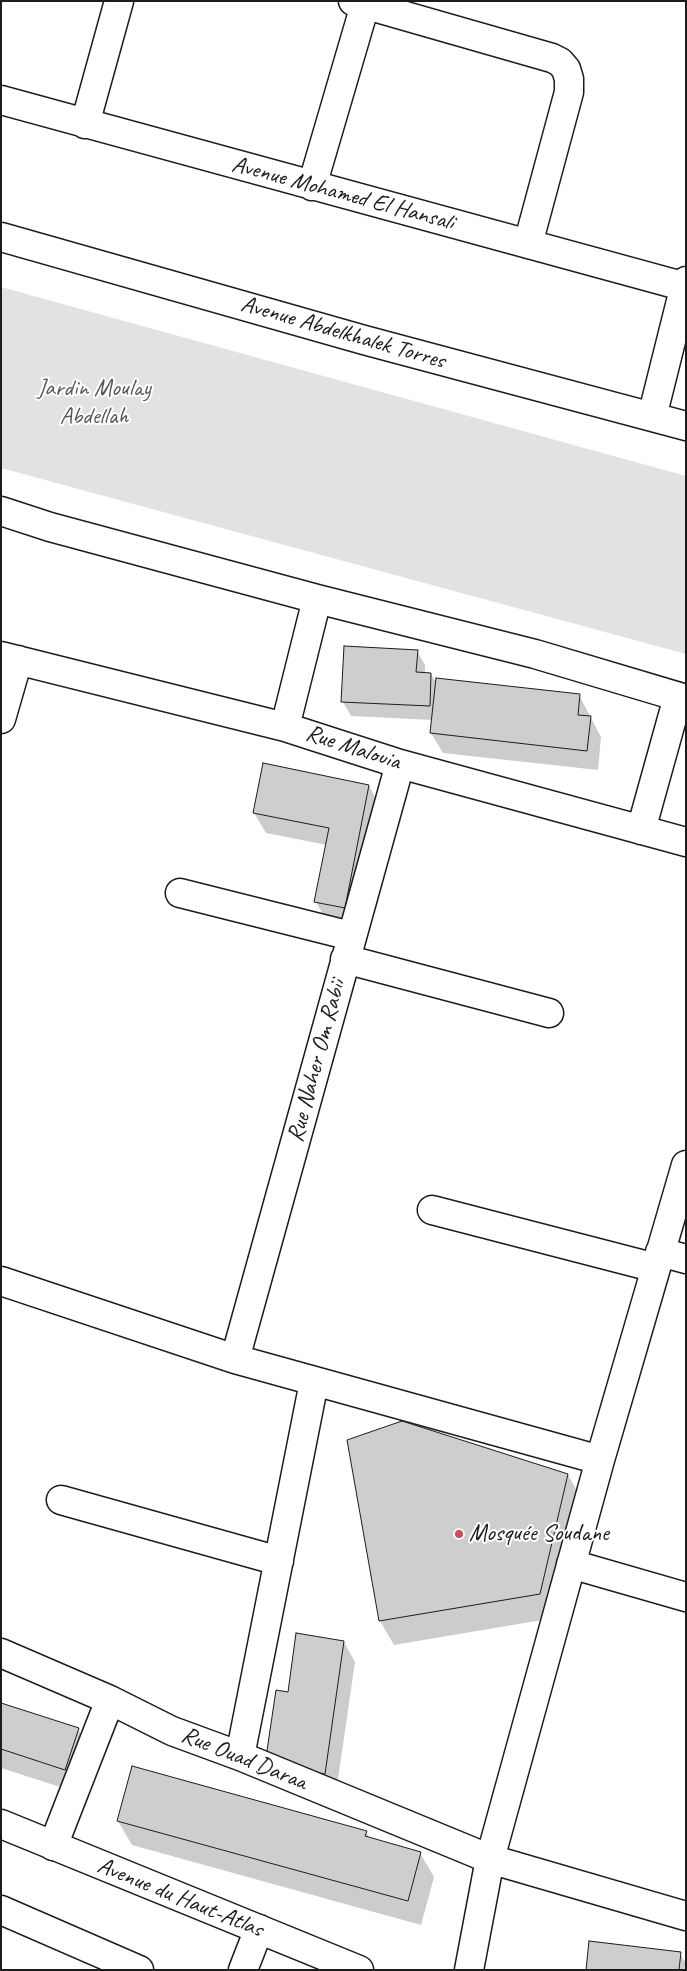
<!DOCTYPE html>
<meta charset="utf-8">
<style>
body{margin:0}
#map{position:relative;width:687px;height:1971px;overflow:hidden;background:#fff;font-family:Caveat,sans-serif}
canvas{display:block}
.frame{position:absolute;inset:0;border:2px solid #1c1c1c;pointer-events:none}
</style>
<div id="map">
<canvas width="687" height="1971"></canvas>
<div class="frame"></div>
</div>
<script>
const c = document.querySelector('canvas').getContext('2d');
c.lineJoin = 'round';
function paint(path, color) { c.fillStyle = color; c.fill(path, 'evenodd'); }
const poly = rows => new Path2D(rows.map(r => 'M' + r).join(''));
function strokePath(path, color, width, dash) { c.strokeStyle = color; c.lineWidth = width; c.lineCap = dash ? 'butt' : 'round'; c.setLineDash(dash || []); c.stroke(path); }
function drawText(font, color, halo, rows, align = 'center') {
  c.font = font + ' Caveat,sans-serif'; c.lineWidth = 4; c.setLineDash([]); c.textBaseline = 'middle'; c.strokeStyle = halo; c.fillStyle = color; for (const [text, x, y, turn = 0] of rows) {
    c.save(); c.translate(x, y); c.rotate((+turn || 0) * Math.PI / 180); c.textAlign = isNaN(turn) ? turn : align; if (halo) c.strokeText(text, 0, 0); c.fillText(text, 0, 0); c.restore();
  }
}
paint(poly([
 [1,287,686,476,686,654,1,468]
]), '#e2e2e2');
paint(poly([
 [417,651,425,665,425,674,431,674,437,685,579,695,601,737,598,770,443,753,431,733,433,720,351,716,343,702],
 [369,786,380,806,356,928,327,922,316,902,327,845,266,833,254,813],
 [349,1441,568,1475,582,1500,554,1618,394,1645,380,1621],
 [344,1642,355,1662,336,1793,278,1784,289,1694],
 [1,1704,78,1729,92,1754,79,1793,1,1768],
 [118,1821,366,1832,370,1838,420,1853,434,1877,421,1925,132,1845],
 [680,1954,686,1963,686,1970,587,1970]
]), '#0003');
const building = poly([
 [344,646,418,650,416,672,431,673,430,706,341,702,344,646],
 [436,678,580,694,578,715,591,716,587,751,430,733,436,678],
 [263,763,369,785,345,908,314,902,329,828,253,813,263,763],
 [402,1421,568,1474,540,1594,379,1621,347,1440,402,1421],
 [296,1633,344,1641,325,1774,265,1764,276,1690,288,1692,296,1633],
 [1,1703,79,1728,65,1770,1,1749,1,1703],
 [132,1766,367,1831,365,1836,421,1852,408,1901,117,1821,132,1766],
 [589,1941,681,1952,679,1970,586,1970,589,1941]
]);
paint(building, '#cecece');
strokePath(building, '#1c1c1c', 1);
const minor = poly([
 [353,1,552,58,560,62,566,69,569,79,569,92,528,244],
 [1,100,686,287],
 [85,124,119,1],
 [312,186,365,5],
 [1,237,364,340,686,426],
 [652,417,686,281],
 [1,511,50,527,317,599,535,654,686,699],
 [1,656,285,727,400,764,686,842],
 [1,719,18,660],
 [285,727,317,599],
 [641,830,678,697],
 [180,893,351,936],
 [345,959,549,1013],
 [432,1210,656,1268],
 [660,1252,686,1259],
 [1,1281,235,1359,600,1460],
 [235,1359,400,764],
 [61,1500,279,1561],
 [571,1564,686,1597],
 [1,1653,110,1700,172,1731,240,1756,490,1859,686,1916],
 [240,1756,314,1382],
 [53,1846,110,1700],
 [243,1970,259,1929],
 [469,1970,490,1859,600,1460,686,1165]
]);
const major = poly([
 [1,1824,359,1970],
 [1,1910,139,1970]
]);
strokePath(minor, '#1c1c1c', 31);
strokePath(major, '#1c1c1c', 31);
strokePath(minor, '#fff', 28);
strokePath(major, '#fff', 28);
for (const [x, y, r, color] of [
 [459,1534,5,"#d1495b"]
]) { const dot = new Path2D(); dot.arc(x, y, r, 0, 2 * Math.PI); c.fillStyle = color; c.fill(dot); strokePath(dot, '#fff', 2); }
drawText('24px', '#1c1c1c', '#fff', [
 ["Avenue Mohamed El Hansali",343,194,15],
 ["Avenue Abdelkhalek Torres",343,333,16],
 ["Rue Malouia",353,748,18],
 ["Rue Naher Om Rabii",317,1061,-75],
 ["Rue Ouad Daraa",244,1759,22],
 ["Avenue du Haut-Atlas",180,1898,22]
]);
drawText('24px', '#575757', '#fff', [
 ["Jardin Moulay",94,389],
 ["Abdellah",94,417]
]);
drawText('24px', '#1c1c1c', '#fff', [
 ["Mosquée Soudane",469,1534]
], 'left');
</script>
